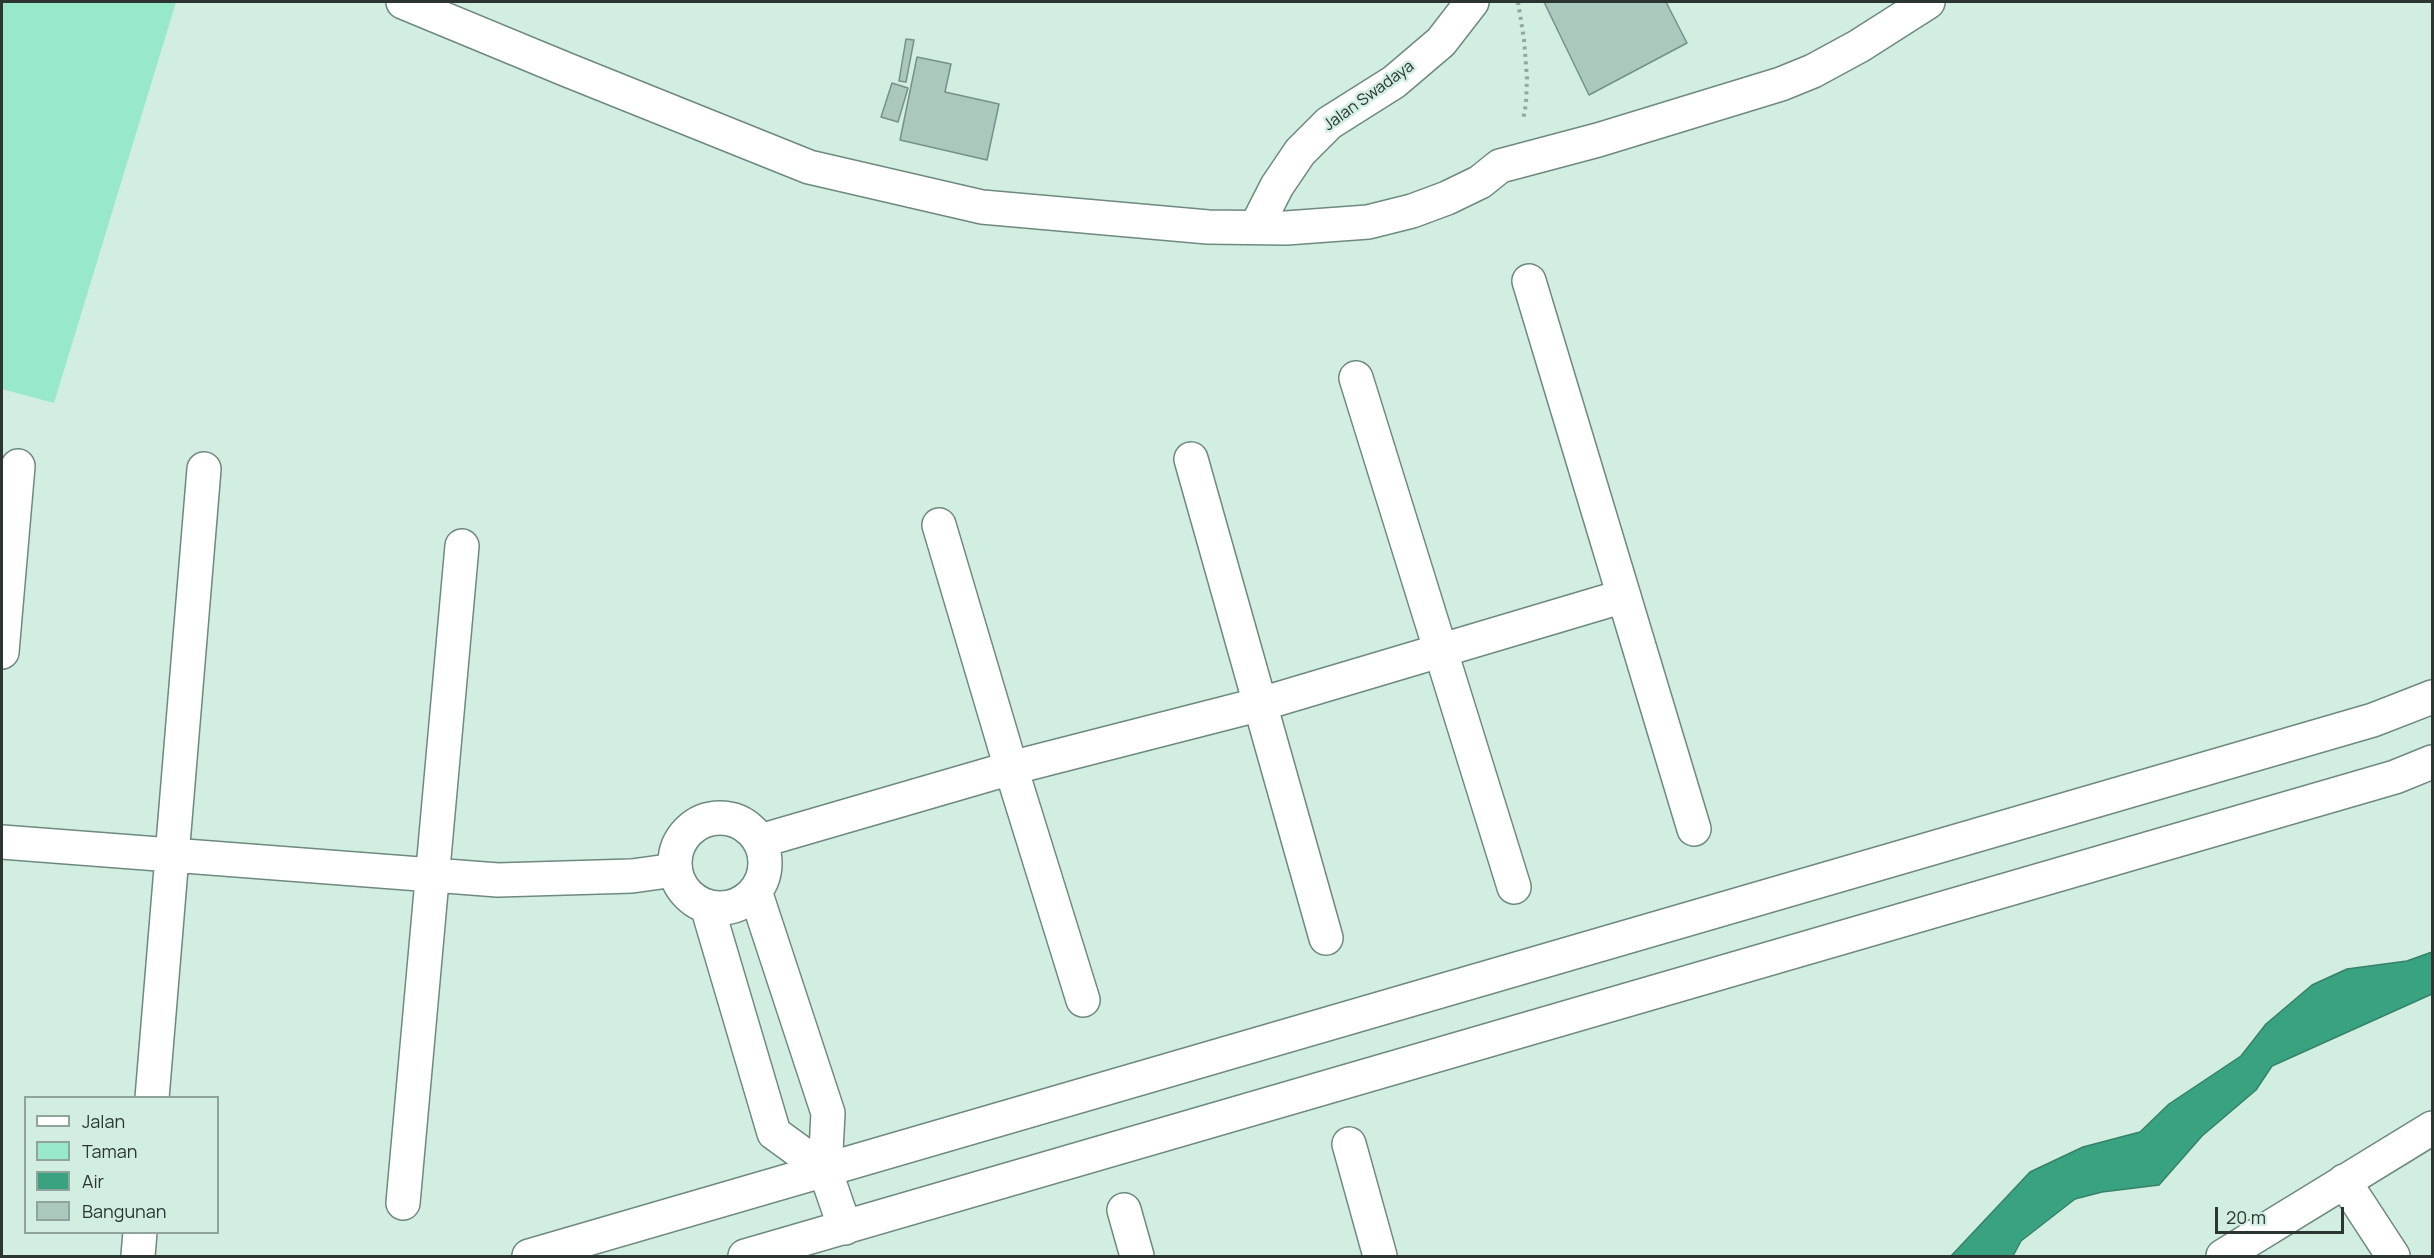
<!DOCTYPE html>
<style>
body{margin:0}
#map{position:relative;width:2434px;height:1258px;overflow:hidden;background:#d1eee1;font-family:Manrope,sans-serif}
canvas{display:block}
.frame{position:absolute;inset:0;border:3px solid #2b3632;pointer-events:none}
.legend{position:absolute;left:24px;top:1096px;width:195px;height:138px;box-sizing:border-box;background:#d1eee1;border:2px solid #8fa49b;margin:0;padding:8px 10px;list-style:none;font-size:18px;color:#2b3632}
.legend li{display:flex;align-items:center;gap:12px;height:30px}
.legend b{width:30px;border:2px solid #8fa49b}
.scale{position:absolute;left:2215px;top:1207px;width:129px;height:27px;box-sizing:border-box;border:3px solid #2b3632;border-top:0;padding-left:8px;font-size:18px;line-height:21px;white-space:nowrap;color:#2b3632;-webkit-text-stroke:4px #d1eee1;paint-order:stroke}
</style>
<div id="map">
<canvas width="2434" height="1258"></canvas>
<div class="frame"></div>
<ul class="legend">
<li><b style="height:8px;background:#fff"></b>Jalan</li>
<li><b style="height:16px;background:#97e9c9"></b>Taman</li>
<li><b style="height:16px;background:#39a381"></b>Air</li>
<li><b style="height:16px;background:#abc8bc"></b>Bangunan</li>
</ul>
<div class="scale">20 m</div>
</div>
<script>
const c = document.querySelector('canvas').getContext('2d');
c.lineJoin = 'round';
function paint(path, color) { c.fillStyle = color; c.fill(path, 'evenodd'); }
const poly = rows => new Path2D(rows.map(r => 'M' + r).join(''));
function strokePath(path, color, width, dash) { c.strokeStyle = color; c.lineWidth = width; c.lineCap = dash ? 'butt' : 'round'; c.setLineDash(dash || []); c.stroke(path); }
function drawText(font, color, halo, rows, align = 'center') {
  c.font = font + ' Manrope,sans-serif'; c.lineWidth = 5; c.setLineDash([]); c.textBaseline = 'middle'; c.strokeStyle = halo; c.fillStyle = color; for (const [text, x, y, turn = 0] of rows) {
    c.save(); c.translate(x, y); c.rotate((+turn || 0) * Math.PI / 180); c.textAlign = isNaN(turn) ? turn : align; if (halo) c.strokeText(text, 0, 0); c.fillText(text, 0, 0); c.restore();
  }
}
paint(poly([
 [2,2,176,2,54,403,2,389]
]), '#97e9c9');
const water = poly([
 [2432,952,2432,994,2272,1066,2256,1090,2202,1136,2159,1185,2102,1192,2075,1199,2021,1241,2013,1256,1951,1256,2030,1172,2083,1147,2140,1132,2169,1104,2241,1056,2266,1024,2312,985,2347,969,2407,961,2432,952]
]);
paint(water, '#39a381');
strokePath(water, '#358269', 1.5);
const building = poly([
 [1544,2,1666,2,1687,43,1589,95,1544,2],
 [906,39,914,40,906,82,899,81,906,39],
 [917,57,951,64,945,92,999,104,987,160,900,140,917,57],
 [892,83,908,88,898,122,881,117,892,83]
]);
paint(building, '#abc8bc');
strokePath(building, '#769286', 1.5);
const street = poly([
 [403,2,565,69,809,167,982,207,1208,227,1286,228,1368,222,1412,211,1447,198,1480,182,1500,166,1598,140,1781,84,1813,71,1859,46,1928,2],
 [1256,227,1277,186,1300,152,1329,123,1394,82,1441,42,1472,2],
 [1529,281,1694,829],
 [1356,378,1514,887],
 [1191,459,1326,938],
 [939,525,1011,768,1083,1000],
 [2,652,18,466],
 '675 863a45 45 0 1 1 90 0a45 45 0 1 1-90 0Z',
 [760,841,1011,768,1261,704,1624,596],
 [2,842,498,880,632,876,675,870],
 [755,891,828,1113,825,1170,845,1228],
 [707,906,774,1133,825,1170],
 [152,1098,204,469],
 [1349,1144,1380,1256],
 [2344,1181,2393,1256],
 [403,1203,462,546],
 [1124,1210,1137,1256],
 [138,1256,140,1232],
 [529,1256,2373,720,2432,697],
 [745,1256,2395,777,2432,762],
 [2223,1256,2432,1128]
]);
strokePath(street, '#6e897e', 36);
strokePath(poly([
 [1518,2,1524,39,1527,78,1526,104,1523,120]
]), '#91a79d', 4, [3, 4.5]);
strokePath(street, '#fff', 33);
drawText('16px', '#2b3632', '#d1eee1', [
 ["Jalan Swadaya",1369,96,-36]
]);
</script>
